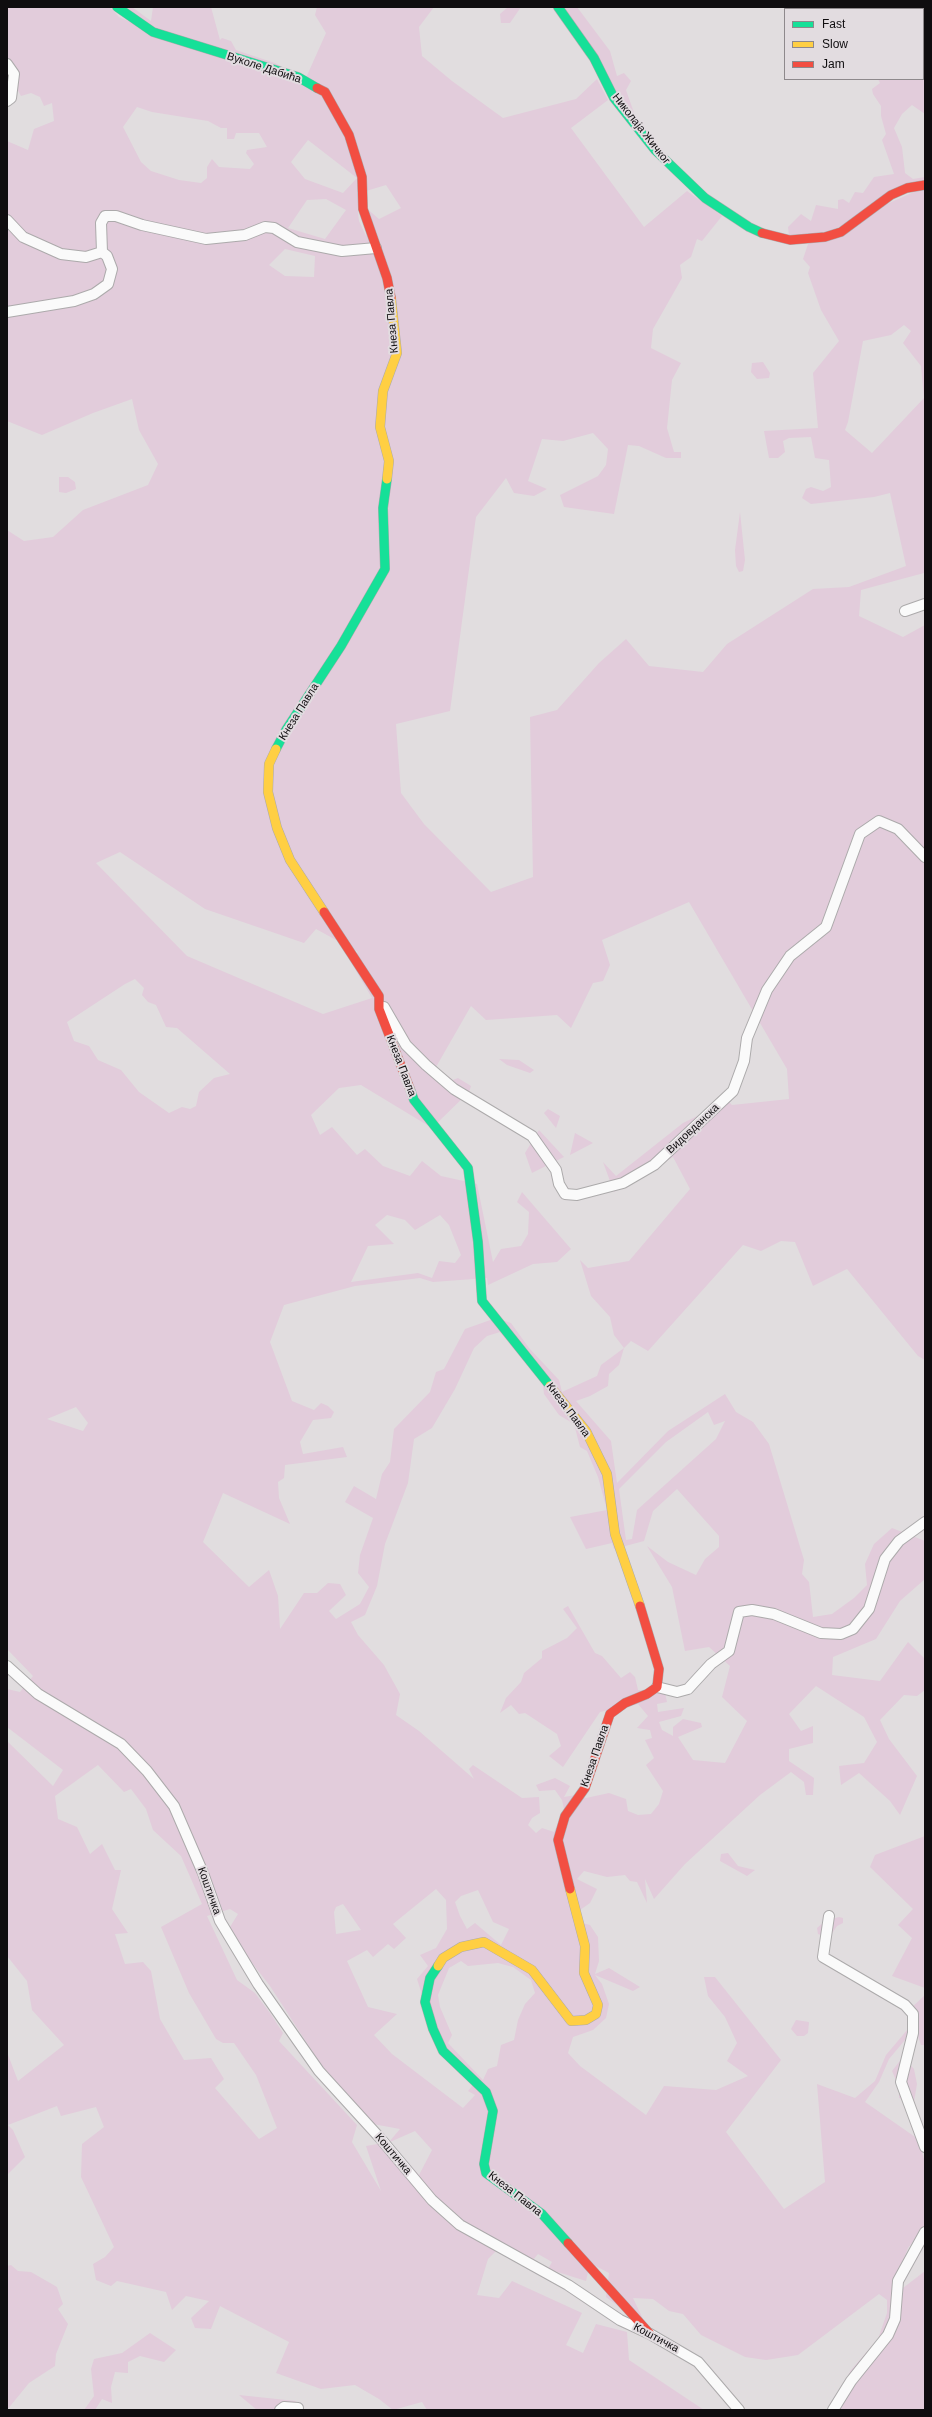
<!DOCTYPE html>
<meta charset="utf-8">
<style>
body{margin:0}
#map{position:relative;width:932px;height:2417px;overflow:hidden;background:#e1dddf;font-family:Helvetica,sans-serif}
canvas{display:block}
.frame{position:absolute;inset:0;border:8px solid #0f0d0f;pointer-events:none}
.legend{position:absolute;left:784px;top:8px;width:140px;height:72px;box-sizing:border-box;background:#e2dce0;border:1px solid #8e898c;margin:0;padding:5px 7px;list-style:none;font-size:12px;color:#0f0d0f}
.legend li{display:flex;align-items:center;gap:8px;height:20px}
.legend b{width:20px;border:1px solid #8e898c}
</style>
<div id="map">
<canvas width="932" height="2417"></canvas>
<div class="frame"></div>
<ul class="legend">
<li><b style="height:5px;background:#16e098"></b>Fast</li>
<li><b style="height:5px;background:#ffcf43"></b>Slow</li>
<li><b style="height:5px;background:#f24e42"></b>Jam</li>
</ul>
</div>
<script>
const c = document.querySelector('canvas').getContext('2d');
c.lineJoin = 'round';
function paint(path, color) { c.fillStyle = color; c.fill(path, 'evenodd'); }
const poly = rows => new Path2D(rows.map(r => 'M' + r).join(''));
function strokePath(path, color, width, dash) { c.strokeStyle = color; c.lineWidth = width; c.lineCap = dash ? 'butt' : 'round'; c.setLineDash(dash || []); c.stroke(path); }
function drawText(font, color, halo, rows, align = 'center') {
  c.font = font + ' Helvetica,sans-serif'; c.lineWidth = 4; c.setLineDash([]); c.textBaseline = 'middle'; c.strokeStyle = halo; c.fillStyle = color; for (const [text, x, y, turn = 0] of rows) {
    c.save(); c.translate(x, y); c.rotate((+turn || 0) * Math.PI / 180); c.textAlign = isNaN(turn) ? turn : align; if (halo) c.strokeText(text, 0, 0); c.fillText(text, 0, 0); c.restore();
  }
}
paint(poly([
 [7,7,110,7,119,17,173,41,121,7,132,7,151,21,153,7,211,7,220,40,222,38,231,41,236,50,275,63,305,80,326,33,315,15,317,7,434,7,419,27,422,56,452,81,503,118,576,99,597,79,608,100,571,128,644,227,687,191,722,216,702,241,697,239,691,257,680,265,682,278,653,329,651,348,681,363,672,380,667,428,674,452,681,452,681,458,666,458,639,446,628,445,614,514,564,507,560,495,598,476,606,465,608,449,593,433,563,441,542,439,528,481,547,489,534,496,514,493,506,478,476,517,450,711,396,724,401,793,424,824,491,892,533,877,530,717,557,710,599,663,626,639,649,666,703,672,727,644,813,589,849,587,906,566,890,493,874,497,811,504,802,498,806,489,811,487,823,491,831,487,829,460,815,458,811,437,789,438,783,441,785,452,778,458,769,458,764,431,818,428,813,373,839,341,821,310,808,273,810,267,803,259,808,244,878,208,925,187,925,574,924,573,861,590,859,616,903,637,925,625,925,1360,918,1356,847,1269,813,1286,795,1242,781,1241,761,1251,743,1245,648,1351,631,1341,624,1348,619,1365,609,1374,608,1386,590,1396,576,1401,611,1441,617,1483,668,1431,725,1394,736,1412,753,1422,769,1444,804,1560,802,1574,809,1582,813,1617,832,1614,854,1598,867,1585,865,1564,874,1544,892,1528,925,1541,925,1579,900,1601,876,1639,833,1657,832,1675,880,1681,908,1642,925,1659,925,1690,917,1696,904,1695,880,1720,889,1739,917,1776,900,1815,890,1801,859,1773,841,1785,839,1766,864,1763,877,1742,864,1717,816,1686,789,1714,801,1731,813,1726,813,1743,789,1749,789,1761,814,1778,813,1795,806,1795,804,1782,791,1772,760,1795,685,1864,654,1899,645,1879,647,1903,637,1882,630,1881,625,1875,607,1877,584,1871,577,1879,597,1889,590,1903,580,1910,582,1923,590,1925,598,1937,599,1961,595,1974,609,1968,640,1987,633,1991,595,1975,602,1984,609,2004,606,2018,593,2030,573,2037,568,2053,580,2066,646,2115,664,2086,716,2090,748,2076,727,2061,737,2043,725,2017,708,1996,704,1977,715,1977,781,2060,726,2132,784,2209,825,2182,817,2084,855,2098,875,2081,886,2055,913,2023,909,2010,925,1995,925,2045,921,2045,915,2028,889,2059,879,2082,865,2102,918,2139,925,2162,925,2227,908,2248,895,2281,903,2288,925,2271,925,2410,829,2410,851,2370,878,2339,887,2313,887,2300,879,2294,798,2355,766,2360,745,2357,701,2335,683,2314,669,2311,653,2299,633,2298,644,2321,630,2315,606,2297,609,2273,590,2263,586,2281,548,2269,552,2262,538,2254,532,2261,501,2246,488,2259,477,2295,499,2298,512,2281,582,2313,566,2345,583,2353,596,2324,627,2332,629,2360,704,2410,427,2410,422,2402,393,2410,379,2399,355,2385,321,2389,276,2373,289,2342,220,2306,211,2329,195,2328,191,2318,209,2301,186,2296,172,2310,166,2292,117,2281,111,2286,96,2280,93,2264,105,2257,114,2247,81,2177,82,2144,104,2127,96,2107,61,2116,57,2106,8,2125,13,2130,25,2157,7,2175,7,2052,18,2081,64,2045,32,2010,27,1981,7,1956,7,1741,53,1786,63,1770,7,1727,7,1689,20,1692,33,1676,7,1649,7,530,24,541,53,537,83,510,148,485,158,464,139,430,132,399,93,413,42,435,7,421,7,141,28,150,34,129,54,121,52,103,44,106,40,97,31,93,21,96,7,71],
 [137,107,152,112,208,121,221,128,227,128,227,139,234,139,236,133,259,133,267,147,247,150,246,153,254,164,250,169,219,167,212,159,207,167,207,178,201,183,179,180,151,171,141,162,123,127],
 [308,140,357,178,343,193,305,179,291,162],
 [386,185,401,208,379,219,365,207,366,236,359,221,358,212,366,191],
 [326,199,346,210,325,239,288,228,307,200],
 [285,249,315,256,314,277,285,276,269,265],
 [904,325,911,331,903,343,921,366,924,398,872,453,845,430,848,422,863,341,891,335],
 [120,852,205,909,304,943,316,929,358,952,349,959,372,998,323,1014,187,956,96,863],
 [689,902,787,1069,789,1099,732,1105,728,1101,683,1123,616,1176,603,1162,614,1192,673,1157,690,1189,629,1261,588,1268,580,1260,591,1296,610,1317,614,1335,624,1348,601,1365,597,1376,562,1392,559,1380,529,1348,511,1323,496,1318,465,1329,444,1369,436,1372,430,1392,394,1429,390,1462,382,1474,376,1499,354,1486,345,1502,373,1518,360,1555,358,1573,369,1587,360,1604,336,1619,329,1611,346,1595,340,1584,328,1583,317,1593,304,1593,280,1629,278,1596,269,1570,249,1587,203,1542,223,1493,290,1524,279,1498,278,1482,284,1478,285,1465,347,1457,343,1447,303,1454,300,1442,313,1420,331,1418,334,1412,328,1406,321,1403,314,1410,292,1401,270,1342,284,1305,355,1286,420,1278,433,1282,487,1278,488,1285,533,1264,557,1262,571,1249,522,1192,517,1202,529,1212,528,1234,521,1246,501,1249,493,1262,477,1184,441,1176,422,1161,410,1176,383,1166,365,1149,357,1155,332,1127,320,1135,311,1115,339,1088,361,1085,432,1128,469,1092,471,1086,458,1078,453,1080,436,1067,471,1006,486,1020,557,1015,571,1028,593,983,603,981,610,965,602,940],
 [135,979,144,988,142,995,148,1002,156,1005,166,1027,177,1028,230,1074,214,1078,199,1092,196,1106,190,1109,182,1107,169,1113,139,1092,121,1070,98,1060,89,1046,74,1041,67,1022,125,984],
 [387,1215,405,1220,415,1230,440,1215,449,1225,461,1255,455,1263,439,1261,432,1278,418,1273,351,1282,368,1246,394,1244,375,1225],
 [500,1332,543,1385,544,1394,559,1415,574,1424,580,1447,587,1451,598,1477,607,1510,570,1517,586,1549,612,1543,614,1549,644,1541,653,1511,677,1489,719,1536,719,1547,705,1559,696,1575,668,1562,647,1546,672,1587,685,1651,709,1647,730,1666,722,1697,747,1721,725,1763,693,1760,678,1737,702,1727,701,1723,683,1719,673,1727,673,1736,662,1730,659,1722,681,1716,684,1708,658,1712,657,1704,667,1702,665,1693,638,1690,635,1677,630,1672,621,1678,602,1656,595,1653,568,1606,563,1609,577,1628,567,1638,542,1651,542,1658,524,1673,521,1682,506,1698,500,1713,511,1705,519,1714,525,1713,557,1734,561,1746,549,1756,563,1767,600,1712,638,1704,648,1716,637,1728,650,1730,652,1738,645,1740,654,1758,646,1765,663,1791,659,1804,651,1814,638,1815,628,1811,626,1799,609,1793,586,1798,576,1795,564,1797,570,1786,555,1778,536,1785,539,1791,555,1790,562,1800,564,1809,554,1832,542,1828,536,1833,528,1825,532,1818,540,1813,539,1797,522,1798,473,1765,469,1769,474,1779,419,1731,396,1715,400,1694,384,1665,358,1635,351,1622,365,1615,377,1586,385,1544,408,1483,414,1439,432,1428,455,1389,474,1348,487,1336],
 [76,1407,88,1423,83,1431,47,1419],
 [708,1412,714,1425,725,1421,716,1439,637,1510,632,1539,626,1540,619,1489,666,1442],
 [98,1765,124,1792,131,1789,146,1809,153,1830,181,1856,202,1904,161,1927,189,1993,216,2039,223,2043,234,2043,256,2075,277,2128,259,2139,215,2088,224,2079,211,2058,184,2060,160,2019,151,1971,143,1962,125,1964,115,1934,128,1933,112,1909,121,1870,115,1870,102,1844,90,1854,77,1827,58,1819,55,1796],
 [436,1889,446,1900,447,1929,436,1948,420,1955,428,1966,417,1979,440,2051,473,2085,468,2091,475,2095,463,2108,392,2054,374,2035,397,2014,368,2007,347,1961,367,1950,373,1957,388,1944,394,1949,406,1938,393,1924],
 [478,1890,493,1922,509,1929,501,1945,475,1923,467,1929,460,1916,455,1902,461,1896],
 [343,1904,361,1930,336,1934,334,1912,336,1907],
 [230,1909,238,1914,230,1927,249,1959,270,1986,321,2065,373,2124,400,2129,389,2142,366,2146,381,2191,352,2142,357,2125,279,2041,283,2033,270,2013,255,1993,237,1980,207,1916],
 [461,1961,468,1966,498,1963,513,1967,531,1980,535,1993,525,2004,518,2020,514,2040,501,2045,497,2066,488,2069,483,2080,448,2043,452,2035,440,2007,438,1995,449,1968],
 [415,2131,432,2150,419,2175,390,2142],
 [508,7,521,7,510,23,501,23,500,14],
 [554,7,577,7,610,51,617,76,624,73,631,81,626,90,638,124],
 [823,7,925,7,925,114,912,105,902,114,894,128,902,147,905,173,913,179,925,177,925,180,828,233,789,236,788,227,801,214,811,221,816,205,838,209,838,200,843,199,849,203,855,192,863,193,874,177,894,174,882,140,886,134,881,116,881,106,873,94,872,89,880,83,878,79,923,79,923,9,823,9],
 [763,362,770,373,769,378,757,379,751,372,752,363],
 [59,477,68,477,75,482,76,489,66,493,59,492],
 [740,512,745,560,743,571,739,572,736,566,735,550],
 [499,1059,519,1060,534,1070,530,1073,507,1065],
 [548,1109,560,1116,556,1128,544,1113],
 [539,1130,564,1157,532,1173,525,1153],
 [575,1133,593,1143,570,1155],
 [925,1836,925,1988,892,1976,912,1938,898,1925,913,1909,870,1867,875,1855],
 [728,1853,738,1866,755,1870,747,1876,720,1861,721,1854],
 [839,1917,843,1918,843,1923,837,1926,829,1938,818,1934,817,1928,825,1921],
 [796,2020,809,2022,808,2033,804,2036,797,2036,791,2029],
 [903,2057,914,2069,917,2084,914,2102,899,2098,899,2087,892,2071],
 [11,2265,18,2271,31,2272,57,2287,63,2304,58,2309,68,2324,56,2354,55,2366,29,2383,7,2410,7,2266],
 [150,2333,176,2350,164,2362,140,2356,128,2362,128,2373,115,2372,111,2387,112,2403,102,2399,95,2410,84,2410,94,2396,91,2369,94,2359,122,2353],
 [239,2395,296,2401,288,2410,257,2410]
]), '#e2ccdb');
const street = poly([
 [7,64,14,74,11,98,7,101],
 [7,220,23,237,61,254,86,257,102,252,107,256,112,269,108,284,94,294,74,301,7,312],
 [102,252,101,223,105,216,116,216,142,225,206,239,245,235,265,227,274,228,297,242,342,251,376,248],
 [905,611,925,604],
 [384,1007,406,1045,426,1065,454,1089,532,1136,556,1170,559,1184,565,1194,577,1195,623,1183,654,1165,733,1091,744,1061,747,1038,767,990,790,956,826,927,860,834,879,821,898,829,925,857],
 [7,1666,38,1694,121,1744,147,1771,174,1806,203,1873,220,1921,258,1984,319,2071,380,2138,432,2200,460,2225,568,2285,620,2320,650,2334,698,2362,739,2410],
 [657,1687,677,1692,688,1689,711,1664,729,1651,739,1612,752,1610,774,1614,821,1633,841,1634,853,1629,869,1609,885,1559,899,1541,925,1522],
 [829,1916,823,1957,905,2005,913,2014,913,2033,901,2082,925,2147],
 [280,2410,284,2407,298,2408],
 [833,2410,851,2381,888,2335,895,2319,898,2281,925,2232]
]);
const fast = poly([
 [117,7,153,32,298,77,317,88],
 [558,7,594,58,614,98,655,150,705,198,749,227,762,233],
 [276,749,286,730,341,646,385,569,383,508,387,479],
 [410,1089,414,1100,468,1168,478,1242,482,1301,550,1386],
 [438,1966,430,1978,425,2002,433,2029,443,2051,486,2092,493,2111,484,2164,486,2173,542,2214,568,2243]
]);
const slow = poly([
 [387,479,389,461,380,427,383,391,397,353,391,298],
 [276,749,269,764,268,792,277,828,290,860,324,912],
 [550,1386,586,1431,607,1474,615,1534,640,1606],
 [438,1966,443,1958,461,1947,484,1942,532,1970,571,2021,586,2020,596,2014,598,2005,584,1973,585,1946,570,1889]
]);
const jam = poly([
 [317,88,325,92,349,135,362,177,363,209,387,278,391,298],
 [762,233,790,240,825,237,841,232,891,195,907,188,925,185],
 [324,912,379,996,379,1009,410,1089],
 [570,1889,558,1840,565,1816,585,1788,610,1714,625,1703,647,1694,657,1687,659,1669,640,1606],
 [568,2243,650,2334]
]);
strokePath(street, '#acaaab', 12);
strokePath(fast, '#acaaab', 10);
strokePath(slow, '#acaaab', 10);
strokePath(jam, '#acaaab', 10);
strokePath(street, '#fafafa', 10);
strokePath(fast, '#16e098', 9);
strokePath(slow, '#ffcf43', 9);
strokePath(jam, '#f24e42', 9);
drawText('11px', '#0f0d0f', '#e2dce0', [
 ["Вуколе Дабића",264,68,18],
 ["Николаја Жичког",641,129,52],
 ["Кнеза Павла",392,321,-95],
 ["Кнеза Павла",299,712,-58],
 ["Кнеза Павла",401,1066,69],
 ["Видовданска",693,1129,-43],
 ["Кнеза Павла",568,1410,53],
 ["Кнеза Павла",595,1756,-71],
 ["Коштичка",209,1891,70],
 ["Коштичка",393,2154,50],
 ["Кнеза Павла",515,2194,38],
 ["Коштичка",656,2338,28]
]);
</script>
